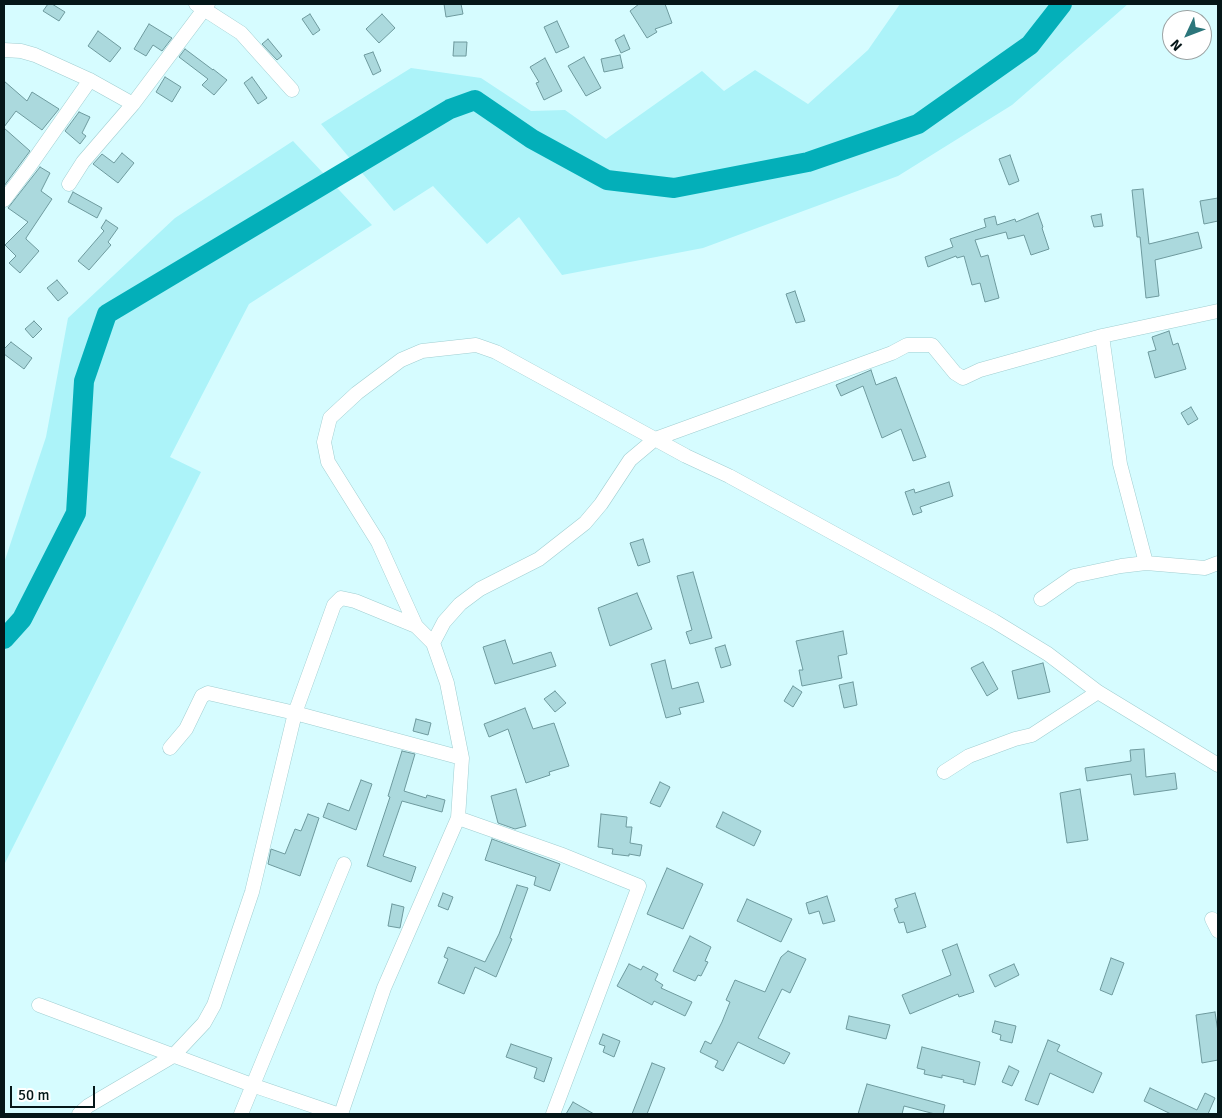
<!DOCTYPE html>
<style>
body{margin:0}
#map{position:relative;width:1222px;height:1118px;overflow:hidden;background:#d6fcff;font-family:Signika,sans-serif}
canvas{display:block}
.frame{position:absolute;inset:0;border:5px solid #051618;pointer-events:none}
.north{position:absolute;left:1162px;top:10px;width:50px;height:50px;box-sizing:border-box;background:#fff;border:1px solid #9ba2a3;border-radius:50%;rotate:227deg;font-size:14px;font-weight:700;line-height:20px;text-align:center;color:#051618}
.north::after{content:'';display:block;margin:auto;width:18px;height:22px;background:#2c767b;clip-path:polygon(50% 0,100% 100%,50% 72%,0 100%)}
.scale{position:absolute;left:10px;top:1086px;width:85px;height:22px;box-sizing:border-box;border:2px solid #051618;border-top:0;padding-left:6px;font-size:15px;line-height:18px;white-space:nowrap;color:#051618;-webkit-text-stroke:4px #fff;paint-order:stroke}
</style>
<div id="map">
<canvas width="1222" height="1118"></canvas>
<div class="frame"></div>
<div class="north">N</div>
<div class="scale">50 m</div>
</div>
<script>
const c = document.querySelector('canvas').getContext('2d');
c.lineJoin = 'round';
function paint(path, color) { c.fillStyle = color; c.fill(path, 'evenodd'); }
const poly = rows => new Path2D(rows.map(r => 'M' + r).join(''));
function strokePath(path, color, width, dash) { c.strokeStyle = color; c.lineWidth = width; c.lineCap = dash ? 'butt' : 'round'; c.setLineDash(dash || []); c.stroke(path); }
paint(poly([
 [900,4,1128,4,1012,105,898,176,703,248,562,275,519,217,487,244,433,186,394,211,321,124,411,68,481,78,531,111,565,110,606,139,702,71,724,91,755,70,808,104,868,50],
 [293,141,372,225,249,304,170,457,201,472,4,865,4,563,46,437,68,318,175,218]
]), '#acf3f9');
strokePath(poly([
 [4,639,22,619,76,513,84,381,107,314,450,109,475,100,532,139,607,180,674,188,808,162,918,124,1030,45,1062,4]
]), '#03afb9', 20);
const building = poly([
 [48,4,52,4,65,12,59,21,43,11,48,4],
 [444,4,461,4,463,14,446,17,444,4],
 [639,4,665,4,672,23,655,29,657,32,647,38,630,11,639,4],
 [310,14,320,30,313,35,302,19,310,14],
 [382,14,395,28,379,43,366,29,382,14],
 [557,21,569,47,556,53,544,27,557,21],
 [149,24,172,38,162,51,153,45,146,56,134,49,149,24],
 [98,31,121,48,110,62,88,46,98,31],
 [624,35,630,49,621,53,615,40,624,35],
 [268,39,282,56,277,60,262,44,268,39],
 [454,42,467,42,466,56,453,56,454,42],
 [185,49,213,70,213,69,227,80,214,95,202,85,208,79,179,57,185,49],
 [373,52,381,71,373,75,364,55,373,52],
 [620,55,623,68,604,72,601,59,620,55],
 [584,57,601,88,586,96,568,66,584,57],
 [545,58,562,91,544,100,536,83,539,82,530,67,545,58],
 [165,77,181,87,172,102,156,92,165,77],
 [252,77,267,98,258,104,244,83,252,77],
 [4,81,27,101,32,92,59,109,42,130,16,111,4,127,4,81],
 [79,112,90,117,82,133,86,136,80,144,65,131,79,112],
 [4,128,30,151,4,186,4,128],
 [122,153,134,163,118,183,93,164,102,154,114,163,122,153],
 [1010,155,1019,181,1009,185,999,159,1010,155],
 [40,167,50,173,41,191,52,199,26,238,26,239,39,251,20,273,9,263,16,256,5,245,28,222,8,208,40,167],
 [1143,189,1149,244,1198,232,1202,248,1155,260,1159,296,1146,298,1140,237,1137,237,1132,190,1143,189],
 [73,192,102,208,97,218,68,202,73,192],
 [1218,198,1218,221,1204,224,1200,201,1218,198],
 [1038,213,1043,227,1042,228,1049,249,1031,255,1024,235,1008,239,1006,232,975,240,981,257,988,255,999,298,985,302,980,283,972,285,964,256,957,258,956,256,928,267,925,257,953,247,950,239,986,227,984,219,995,216,997,225,1015,219,1016,222,1038,213],
 [1101,214,1103,226,1094,227,1091,216,1101,214],
 [106,220,118,228,108,242,111,245,89,270,78,261,104,231,101,228,106,220],
 [57,280,68,293,58,301,47,288,57,280],
 [795,291,805,321,796,323,786,294,795,291],
 [34,321,42,329,33,338,25,329,34,321],
 [1169,331,1173,345,1178,343,1186,369,1155,378,1148,352,1156,350,1152,337,1169,331],
 [11,342,32,358,24,369,4,354,4,349,11,342],
 [871,370,876,385,896,377,926,457,913,461,901,429,882,438,863,386,841,396,836,385,871,370],
 [1191,407,1198,419,1188,425,1181,413,1191,407],
 [949,482,953,496,920,507,922,512,913,515,905,492,914,489,915,493,949,482],
 [643,539,650,562,638,566,630,543,643,539],
 [693,572,712,638,690,644,686,632,692,630,677,576,693,572],
 [637,593,652,629,610,646,598,608,637,593],
 [843,631,847,654,838,656,842,678,802,686,799,670,803,670,796,641,843,631],
 [505,640,513,664,551,652,556,666,495,684,483,647,505,640],
 [725,645,731,665,721,668,715,648,725,645],
 [665,660,672,689,698,682,704,702,679,708,681,714,666,718,651,664,665,660],
 [983,662,998,689,987,696,971,668,983,662],
 [1043,663,1050,692,1018,699,1012,671,1043,663],
 [853,682,857,705,844,708,839,685,853,682],
 [793,686,802,692,793,707,784,701,793,686],
 [555,691,566,703,555,712,544,699,555,691],
 [525,708,533,729,554,723,569,766,549,772,550,775,526,783,508,729,489,737,484,724,525,708],
 [416,719,431,723,428,735,413,731,416,719],
 [1144,749,1146,777,1175,773,1177,789,1134,795,1131,774,1087,781,1085,768,1131,761,1130,750,1144,749],
 [402,751,415,754,404,791,426,798,427,795,445,800,442,812,402,801,383,856,416,867,411,882,367,866,390,797,388,796,402,751],
 [361,780,372,784,356,830,323,817,328,803,349,811,361,780],
 [660,782,670,787,660,807,650,803,660,782],
 [516,789,526,826,515,829,498,823,491,796,516,789],
 [1080,789,1088,840,1067,843,1060,793,1080,789],
 [723,812,761,831,754,846,716,827,723,812],
 [308,814,319,818,300,876,268,864,271,849,285,854,295,829,301,831,308,814],
 [601,814,627,817,626,827,632,827,630,843,642,845,640,856,629,854,629,856,612,854,613,849,598,847,601,814],
 [492,839,560,864,550,891,534,885,536,877,485,860,492,839],
 [667,868,703,884,683,929,647,914,667,868],
 [517,885,528,888,510,938,512,939,496,977,475,967,464,994,438,983,448,959,444,957,448,947,485,962,499,934,517,885],
 [443,893,453,897,448,910,438,906,443,893],
 [915,893,926,927,907,933,904,922,899,923,894,909,898,907,895,899,915,893],
 [827,896,835,921,823,924,819,911,809,914,806,903,827,896],
 [747,899,792,919,781,942,737,921,747,899],
 [392,904,404,907,400,928,388,926,392,904],
 [690,936,711,947,705,961,708,962,701,976,698,975,695,981,673,971,690,936],
 [957,944,974,992,959,997,958,994,910,1014,902,995,951,975,942,950,957,944],
 [788,951,806,959,790,993,782,989,758,1038,790,1053,784,1064,738,1042,723,1071,715,1067,718,1061,700,1052,705,1041,711,1044,722,1022,730,1002,726,1000,735,980,765,992,781,957,788,951],
 [1111,958,1124,963,1112,995,1100,990,1111,958],
 [629,964,641,970,643,966,658,974,655,980,663,985,661,988,692,1002,685,1016,654,1001,652,1005,617,986,629,964],
 [1014,964,1019,975,995,987,989,975,1014,964],
 [1215,1012,1218,1032,1218,1060,1202,1063,1196,1015,1215,1012],
 [849,1016,890,1025,886,1039,846,1029,849,1016],
 [995,1021,1016,1026,1012,1043,1000,1040,1001,1035,992,1032,995,1021],
 [603,1034,620,1041,614,1057,603,1052,605,1046,599,1044,603,1034],
 [1048,1040,1060,1045,1057,1051,1102,1073,1093,1093,1050,1073,1038,1105,1025,1100,1048,1040],
 [511,1044,552,1058,544,1082,534,1078,537,1068,506,1057,511,1044],
 [922,1047,980,1062,975,1085,963,1082,964,1080,942,1075,942,1078,924,1074,925,1070,917,1068,922,1047],
 [652,1063,665,1068,647,1114,632,1114,652,1063],
 [1009,1066,1019,1071,1012,1086,1002,1082,1009,1066],
 [867,1084,945,1105,943,1114,935,1114,904,1106,902,1114,858,1114,867,1084],
 [1150,1088,1197,1110,1205,1093,1215,1098,1208,1114,1171,1114,1144,1101,1150,1088],
 [573,1102,594,1114,566,1114,573,1102]
]);
paint(building, '#abd9dd');
strokePath(building, '#6e9a9e', 1);
const minor = poly([
 [196,4,241,33,292,90],
 [4,50,21,51,35,55,90,80,133,104],
 [69,184,83,162,133,104,208,4],
 [4,200,29,167,90,80],
 [1102,336,1120,464,1146,563],
 [1041,599,1074,576,1121,566,1146,563,1205,568,1218,563],
 [433,643,416,626,378,542,328,462,324,442,330,418,357,393,401,360,422,351,476,345,496,352,686,456,729,476,994,621,1048,654,1098,692,1218,765],
 [170,748,186,729,202,696,208,693,295,713,462,758],
 [944,772,969,756,1015,739,1032,735,1098,692],
 [1212,919,1218,931],
 [39,1005,252,1085,337,1114],
 [79,1114,88,1106,173,1056,204,1023,214,1005,252,892,295,713,334,605,341,598,355,601,416,626],
 [241,1114,344,864],
 [341,1114,384,988,458,818],
 [553,1114,639,886,560,854,458,818,462,758,447,683,433,643,444,622,460,604,480,589,539,559,585,523,601,504,630,460,655,439,892,353,907,345,932,345,955,373,963,378,980,370,1102,336,1218,311]
]);
strokePath(minor, '#a0ced1', 15);
strokePath(minor, '#fff', 14);
</script>
